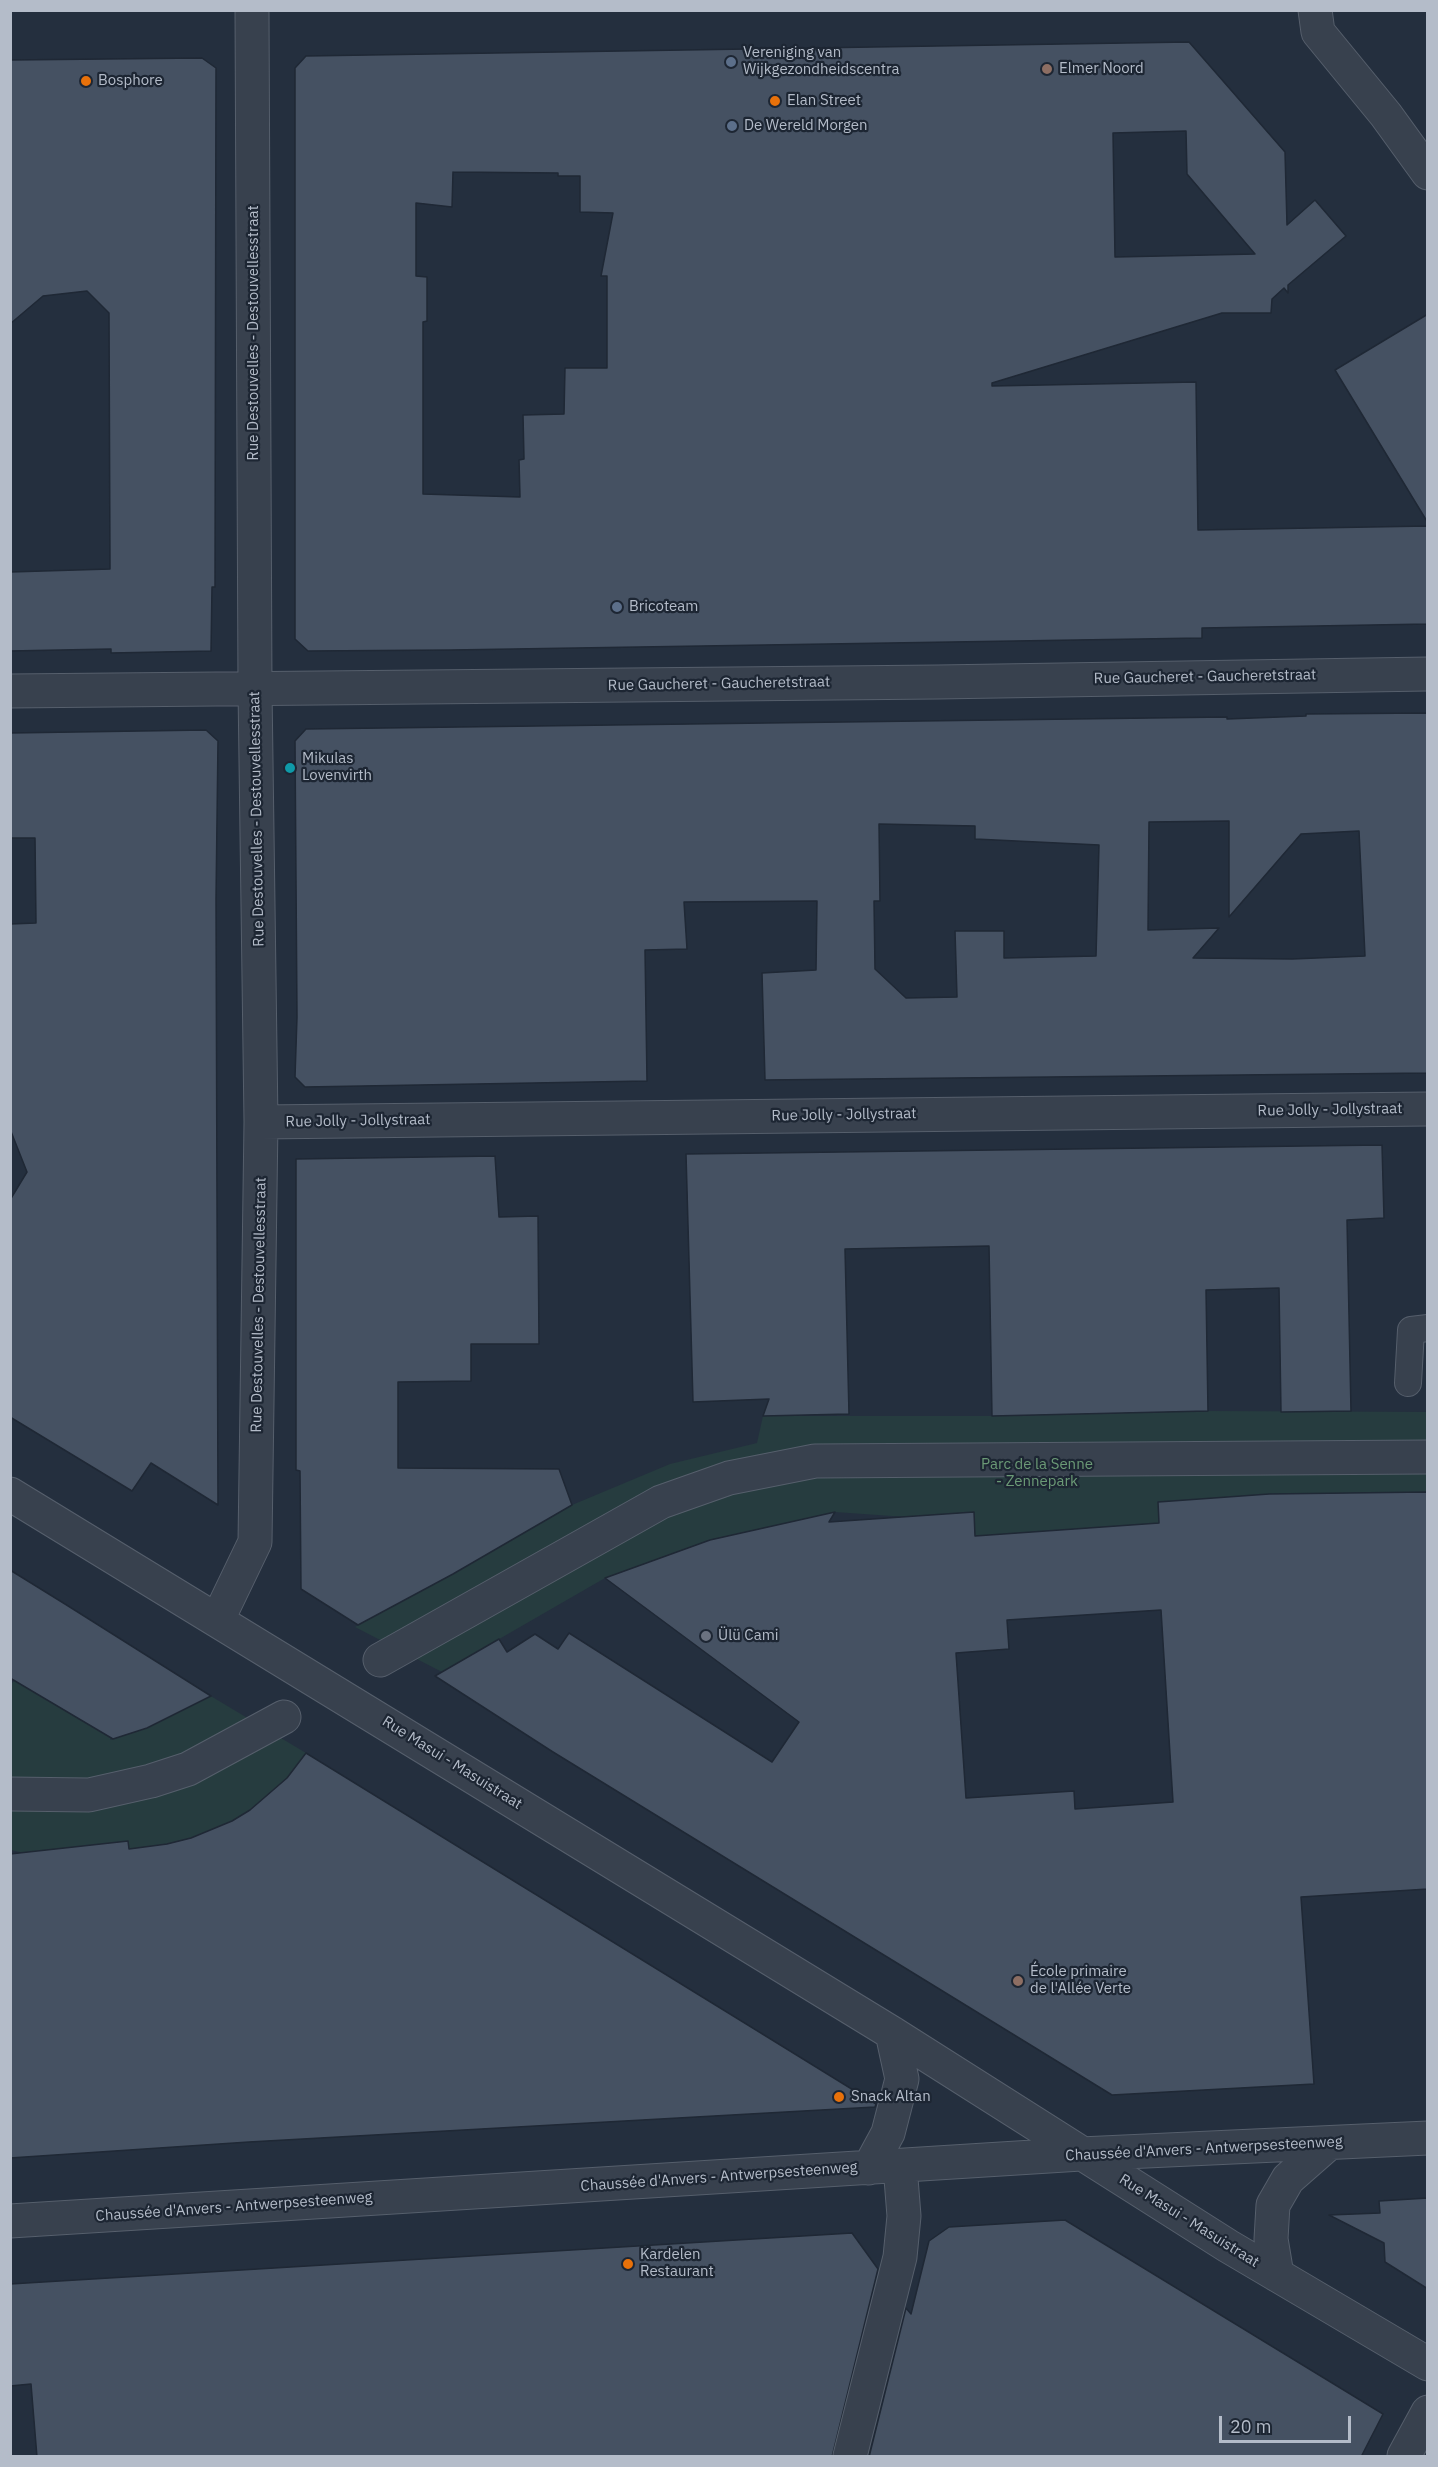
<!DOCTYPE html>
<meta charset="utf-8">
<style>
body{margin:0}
#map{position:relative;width:1438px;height:2467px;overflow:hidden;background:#242f3e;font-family:"IBM Plex Sans",sans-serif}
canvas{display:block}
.frame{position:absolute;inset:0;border:12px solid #b4bcc9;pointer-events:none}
.scale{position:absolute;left:1219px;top:2416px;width:132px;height:27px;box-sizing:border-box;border:3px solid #b4bcc9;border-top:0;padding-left:8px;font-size:18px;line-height:21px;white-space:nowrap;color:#b4bcc9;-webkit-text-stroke:4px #1d2633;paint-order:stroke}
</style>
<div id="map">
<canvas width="1438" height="2467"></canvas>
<div class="frame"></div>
<div class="scale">20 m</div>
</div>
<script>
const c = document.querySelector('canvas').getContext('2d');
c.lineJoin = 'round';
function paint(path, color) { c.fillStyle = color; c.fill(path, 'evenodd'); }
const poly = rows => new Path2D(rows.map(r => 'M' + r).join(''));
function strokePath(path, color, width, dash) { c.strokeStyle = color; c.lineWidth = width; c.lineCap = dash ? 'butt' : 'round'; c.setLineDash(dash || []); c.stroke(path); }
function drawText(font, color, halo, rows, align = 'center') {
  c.font = font + ' "IBM Plex Sans",sans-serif'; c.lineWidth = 4.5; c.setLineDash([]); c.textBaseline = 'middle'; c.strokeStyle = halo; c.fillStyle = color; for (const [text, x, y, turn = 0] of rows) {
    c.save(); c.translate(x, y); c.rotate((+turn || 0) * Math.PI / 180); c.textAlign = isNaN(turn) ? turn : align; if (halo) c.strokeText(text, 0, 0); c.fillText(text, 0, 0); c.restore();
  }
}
paint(poly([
 [1208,1411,1427,1412,1427,1492,1274,1494,1159,1523,975,1536,974,1512,906,1517,835,1512,709,1540,605,1578,442,1672,355,1627,572,1505,670,1464,757,1443,763,1416,992,1416],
 [15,1680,82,1721,96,1696,120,1719,110,1740,147,1728,209,1695,306,1753,287,1778,250,1810,232,1821,191,1838,167,1844,129,1849,127,1841,24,1853,11,1850,10,1685]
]), '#263c3f');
const building = poly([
 [1189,42,1285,152,1287,225,1315,200,1346,236,1288,285,1288,293,1284,288,1272,299,1271,313,1222,313,992,383,992,386,1196,382,1198,530,1428,526,1428,624,1202,628,1202,638,451,650,308,651,295,639,295,68,306,56,1189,42],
 [1186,131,1187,174,1255,254,1115,257,1113,133,1186,131],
 [453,172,558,173,558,176,580,176,580,212,613,213,601,276,607,276,607,368,565,368,564,414,523,415,524,459,519,460,520,497,423,494,423,322,427,321,427,277,416,276,416,203,452,207,453,172],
 [202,58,216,68,215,587,212,587,211,651,111,653,111,649,10,651,10,572,110,569,109,313,87,291,43,296,10,324,10,60,202,58],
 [1428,314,1428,523,1335,370,1428,314],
 [1428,713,1428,1073,765,1080,762,973,816,970,817,901,684,902,687,949,645,950,647,1081,305,1087,295,1077,297,1017,295,741,306,729,1227,717,1227,719,1306,716,1306,714,1428,713],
 [1229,821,1229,917,1301,834,1359,831,1365,956,1292,959,1193,958,1219,928,1148,930,1149,822,1229,821],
 [879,824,975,826,975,839,1099,845,1096,956,1004,958,1004,931,955,931,957,997,906,998,875,969,874,901,880,901,879,824],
 [206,730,218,741,216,899,218,1505,151,1463,132,1491,10,1417,10,1200,27,1172,10,1129,10,924,36,923,35,838,10,838,10,733,206,730],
 [1382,1145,1384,1218,1347,1220,1351,1411,1281,1412,1279,1288,1206,1290,1208,1411,992,1416,989,1246,845,1249,849,1414,763,1416,769,1399,693,1402,686,1154,1382,1145],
 [495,1156,499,1217,538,1216,539,1344,471,1344,471,1381,398,1382,398,1468,559,1469,572,1505,453,1574,358,1625,301,1589,300,1471,296,1470,296,1159,495,1156],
 [1428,1492,1428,1889,1301,1897,1314,2084,1112,2095,553,1752,435,1676,499,1639,507,1652,535,1634,558,1649,569,1633,772,1762,799,1722,605,1578,710,1540,835,1512,829,1522,974,1512,975,1536,1159,1523,1158,1502,1269,1494,1428,1492],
 [1161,1610,1173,1802,1075,1809,1074,1791,966,1798,956,1653,1009,1649,1007,1620,1161,1610],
 [10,1570,65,1604,211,1696,147,1728,113,1739,10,1678,10,1570],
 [306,1753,756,2030,876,2104,875,2107,249,2142,10,2158,10,1854,128,1841,129,1849,167,1844,191,1838,232,1821,250,1810,287,1778,306,1753],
 [1428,2198,1428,2289,1385,2262,1384,2243,1329,2215,1380,2213,1379,2201,1428,2198],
 [1065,2220,1383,2414,1361,2457,869,2457,906,2308,911,2314,929,2241,949,2227,1065,2220],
 [852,2233,878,2269,832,2457,37,2457,31,2384,10,2386,10,2284,852,2233]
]);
paint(building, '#455162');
strokePath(building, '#1f2835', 1.5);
const lane = poly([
 [1408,1383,1411,1330,1428,1328]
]);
const street = poly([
 [1315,10,1318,32,1386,115,1428,173],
 [10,691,938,682,1428,674],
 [261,1122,1428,1109],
 [10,1494,892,2033,1228,2246,1428,2364],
 [218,1619,255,1542,261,1122,255,689,252,10],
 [380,1660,661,1502,729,1478,815,1461,1428,1457],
 [10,1794,89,1795,151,1781,188,1769,284,1717],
 [869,2168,888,2133,902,2079,892,2033],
 [10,2221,1081,2154,1428,2138],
 [1277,2275,1271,2239,1273,2205,1288,2179,1329,2143],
 [850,2456,900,2257,904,2216,900,2166],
 [1404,2456,1428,2412]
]);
strokePath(lane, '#565f6c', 28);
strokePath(street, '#565f6c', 35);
strokePath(lane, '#38414e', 26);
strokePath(street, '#38414e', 33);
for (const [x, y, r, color] of [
 [731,62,6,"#5c6f8a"],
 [1047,69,6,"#8d6e63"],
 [86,81,6,"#e8710a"],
 [775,101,6,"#e8710a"],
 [732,126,6,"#5c6f8a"],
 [617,607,6,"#5c6f8a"],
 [290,768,6,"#0f9aa8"],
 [706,1636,6,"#6b7280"],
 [1018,1981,6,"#8d6e63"],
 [839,2097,6,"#e8710a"],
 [628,2264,6,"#e8710a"]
]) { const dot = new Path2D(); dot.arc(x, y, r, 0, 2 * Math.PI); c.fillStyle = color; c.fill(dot); strokePath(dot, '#1d2633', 2); }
drawText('15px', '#b4bcc9', '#1d2633', [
 ["Vereniging van",743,53],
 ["Wijkgezondheidscentra",743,70],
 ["Elmer Noord",1059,69],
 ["Bosphore",98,81],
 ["Elan Street",787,101],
 ["De Wereld Morgen",744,126],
 ["Bricoteam",629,607],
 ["Mikulas",302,759],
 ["Lovenvirth",302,776],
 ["Ülü Cami",718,1636],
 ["École primaire",1030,1972],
 ["de l'Allée Verte",1030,1989],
 ["Snack Altan",851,2097],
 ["Kardelen",640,2255],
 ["Restaurant",640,2272]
], 'left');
drawText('15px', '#b4bcc9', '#1d2633', [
 ["Rue Destouvelles - Destouvellesstraat",254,333,-90],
 ["Rue Gaucheret - Gaucheretstraat",1205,677,-1],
 ["Rue Gaucheret - Gaucheretstraat",719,684,-1],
 ["Rue Destouvelles - Destouvellesstraat",257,819,-91],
 ["Rue Jolly - Jollystraat",1330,1110,-1],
 ["Rue Jolly - Jollystraat",844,1115,-1],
 ["Rue Jolly - Jollystraat",358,1121,-1],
 ["Rue Destouvelles - Destouvellesstraat",259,1305,-89],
 ["Rue Masui - Masuistraat",452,1763,32],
 ["Chaussée d'Anvers - Antwerpsesteenweg",1204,2149,-3],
 ["Chaussée d'Anvers - Antwerpsesteenweg",719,2177,-4],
 ["Chaussée d'Anvers - Antwerpsesteenweg",234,2207,-4],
 ["Rue Masui - Masuistraat",1189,2221,32]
]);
drawText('15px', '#6b9a76', '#1d2633', [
 ["Parc de la Senne",1037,1465],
 ["- Zennepark",1037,1482]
]);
</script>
